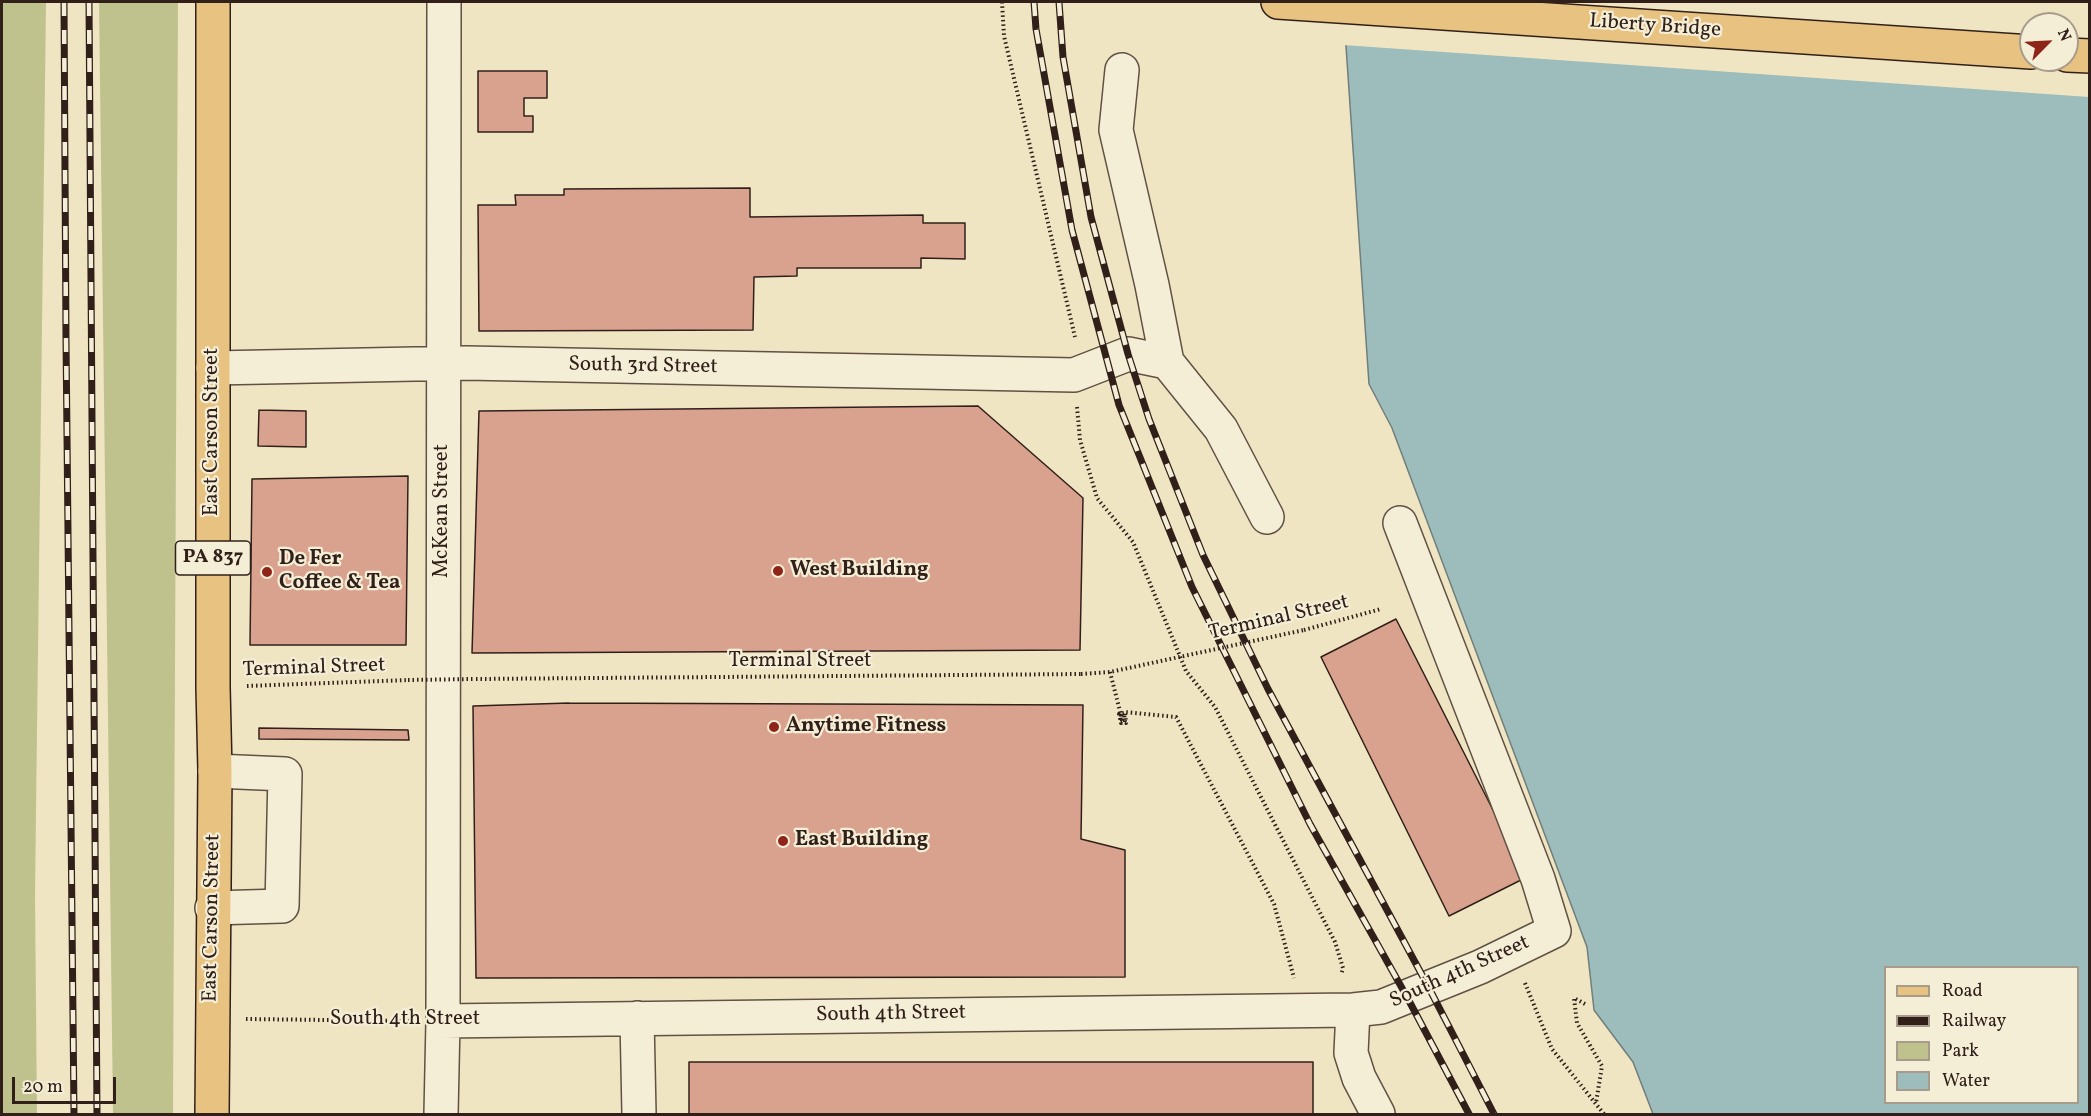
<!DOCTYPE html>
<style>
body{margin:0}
#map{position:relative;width:2091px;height:1116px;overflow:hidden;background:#efe5c2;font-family:Vollkorn,serif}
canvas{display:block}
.frame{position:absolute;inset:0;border:3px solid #31201a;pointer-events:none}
.legend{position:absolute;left:1884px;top:966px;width:195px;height:138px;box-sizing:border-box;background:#f5eed7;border:2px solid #a79c8b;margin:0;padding:8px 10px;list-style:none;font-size:18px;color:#31201a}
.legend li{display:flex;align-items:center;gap:12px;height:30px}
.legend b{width:30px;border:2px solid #a79c8b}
.north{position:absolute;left:2019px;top:12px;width:60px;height:60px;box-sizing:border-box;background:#f5eed7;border:2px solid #a79c8b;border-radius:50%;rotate:66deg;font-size:16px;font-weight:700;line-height:24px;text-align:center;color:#31201a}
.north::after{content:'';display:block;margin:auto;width:21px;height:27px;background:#8f2418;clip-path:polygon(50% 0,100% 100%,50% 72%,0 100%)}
.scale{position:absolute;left:12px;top:1077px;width:104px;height:27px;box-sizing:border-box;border:3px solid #31201a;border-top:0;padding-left:8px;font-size:18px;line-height:21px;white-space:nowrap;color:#31201a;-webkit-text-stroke:4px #f5eed7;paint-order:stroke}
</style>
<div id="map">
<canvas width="2091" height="1116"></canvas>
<div class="frame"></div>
<ul class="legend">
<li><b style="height:8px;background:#e8c281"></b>Road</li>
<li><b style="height:8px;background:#31201a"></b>Railway</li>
<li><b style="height:16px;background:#c0c28e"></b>Park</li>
<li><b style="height:16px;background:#9cbdbb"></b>Water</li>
</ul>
<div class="north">N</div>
<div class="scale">20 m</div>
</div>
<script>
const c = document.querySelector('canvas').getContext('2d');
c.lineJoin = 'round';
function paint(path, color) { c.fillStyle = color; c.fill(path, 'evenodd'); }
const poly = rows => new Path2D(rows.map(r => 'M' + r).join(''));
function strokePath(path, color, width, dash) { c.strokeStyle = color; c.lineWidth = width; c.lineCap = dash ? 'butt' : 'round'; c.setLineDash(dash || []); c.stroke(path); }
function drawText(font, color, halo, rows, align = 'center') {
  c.font = font + ' Vollkorn,serif'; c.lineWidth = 4.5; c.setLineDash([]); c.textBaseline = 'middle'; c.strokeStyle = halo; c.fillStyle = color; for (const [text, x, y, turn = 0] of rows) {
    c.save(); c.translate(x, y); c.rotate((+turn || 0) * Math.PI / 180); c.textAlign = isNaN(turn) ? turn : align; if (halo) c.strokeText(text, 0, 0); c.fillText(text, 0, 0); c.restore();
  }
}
paint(poly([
 [2,2,46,2,35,894,37,1114,2,1114],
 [99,2,178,2,173,1114,113,1114]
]), '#c0c28e');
const water = poly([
 [1343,2,2089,2,2089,1114,1653,1114,1633,1062,1594,1010,1587,947,1392,428,1369,384,1343,2],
 [2031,24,2067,24,2067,60,2031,60,2031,24],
 [1886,968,2078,968,2078,1102,1886,1102,1886,968]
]);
paint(water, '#9cbdbb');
strokePath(water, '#717e7b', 1.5);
paint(poly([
 [1340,2,2089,2,2089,97,1343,45],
 [2031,24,2067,24,2067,60,2031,60]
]), '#efe5c2');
const building = poly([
 [478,71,547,71,547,98,524,98,524,116,533,116,533,132,478,132,478,71],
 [750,188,750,217,923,215,923,223,965,223,965,259,921,258,921,268,797,268,797,276,754,277,753,330,479,331,478,205,516,205,515,195,564,195,564,189,750,188],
 [978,406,1083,498,1080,650,472,653,479,411,978,406],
 [259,410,306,411,306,447,258,446,259,410],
 [408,476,406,645,250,645,252,479,408,476],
 [1396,619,1527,877,1449,916,1321,657,1396,619],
 [569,703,1083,705,1081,839,1125,850,1125,977,476,978,473,706,569,703],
 [259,728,408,730,409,740,259,739,259,728],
 [689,1062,1313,1062,1313,1114,689,1114,689,1062]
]);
paint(building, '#d9a28f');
strokePath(building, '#31201a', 1.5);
const minor = poly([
 [1122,70,1116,130,1152,285,1167,362,1221,429,1267,517],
 [213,368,466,363,1074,375,1128,354,1167,362],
 [212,908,282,906,285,774,215,771],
 [1353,1010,1351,1053,1359,1078,1378,1114],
 [637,1018,639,1114],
 [443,1021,1353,1010,1381,1007,1480,967,1554,931,1538,879,1400,523],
 [441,1114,443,1021,444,2]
]);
const major = poly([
 [212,1114,215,771,213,687,213,2]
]);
const highway = poly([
 [1278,2,2031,52],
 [2067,55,2090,56]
]);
strokePath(minor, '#605144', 36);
strokePath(major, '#31201a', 36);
strokePath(highway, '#31201a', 36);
strokePath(poly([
 [1002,2,1004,36,1075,337],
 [1077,407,1080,440,1097,498,1133,542,1186,671,1215,707,1335,942,1343,968,1341,975],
 [1304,630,1381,609],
 [476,679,1081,674],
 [247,686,408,680],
 [1121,715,1122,721,1124,721,1123,714,1120,714,1121,723,1125,722,1124,713,1119,714,1121,723,1126,723,1125,712,1176,717,1274,904,1294,978],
 [1525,983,1552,1049,1604,1114],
 [1585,1004,1574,998,1577,1023,1602,1066,1596,1103],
 [246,1019,410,1021]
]), '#31201a', 4, [1.5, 3]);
strokePath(minor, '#f5eed7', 33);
strokePath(major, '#e8c281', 33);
strokePath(highway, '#e8c281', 33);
const rail = poly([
 [64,2,66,339,74,1114],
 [89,2,97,1114],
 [1034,2,1036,29,1072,230,1119,405,1192,587,1310,824,1407,997,1469,1114],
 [1059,2,1063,57,1091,217,1128,354,1149,419,1203,555,1268,689,1429,988,1494,1114]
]);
strokePath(rail, '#31201a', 7);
strokePath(rail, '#f5eed7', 4.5, [14]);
strokePath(poly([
 [1110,672,1121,715],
 [1081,674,1110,672,1304,630],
 [408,680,473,679]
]), '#31201a', 4, [1.5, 3]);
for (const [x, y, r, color] of [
 [778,571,6,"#8f2418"],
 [267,572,6,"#8f2418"],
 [774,727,6,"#8f2418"],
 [783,841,6,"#8f2418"]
]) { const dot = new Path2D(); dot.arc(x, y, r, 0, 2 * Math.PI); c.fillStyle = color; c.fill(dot); strokePath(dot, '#f5eed7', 2); }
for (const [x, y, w] of [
 [213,558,75]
]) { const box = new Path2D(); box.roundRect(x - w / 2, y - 17, w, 34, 4.5); c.fillStyle = '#f5eed7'; c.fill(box); strokePath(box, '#31201a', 1.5); }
drawText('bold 20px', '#31201a', null, [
 ["PA 837",213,558]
]);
drawText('21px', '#31201a', '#f5eed7', [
 ["Liberty Bridge",1655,27,4],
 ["South 3rd Street",643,367,1],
 ["East Carson Street",213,432,-90],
 ["McKean Street",443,511,-90],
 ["Terminal Street",1279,619,-13],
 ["Terminal Street",800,662],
 ["Terminal Street",314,669,-2],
 ["East Carson Street",213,918,-89],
 ["South 4th Street",1460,973,-24],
 ["South 4th Street",891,1015,-1],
 ["South 4th Street",405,1020]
]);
drawText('bold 21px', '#31201a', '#f5eed7', [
 ["De Fer",279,560],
 ["Coffee & Tea",279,584],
 ["West Building",790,571],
 ["Anytime Fitness",786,727],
 ["East Building",795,841]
], 'left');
</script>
